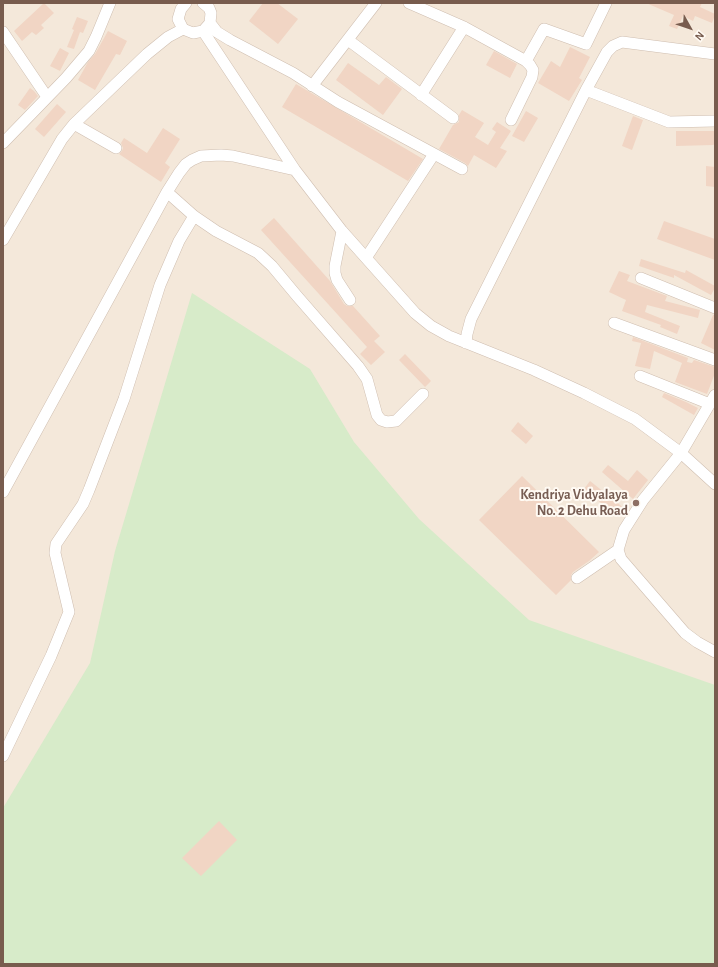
<!DOCTYPE html>
<style>
body{margin:0}
#map{position:relative;width:718px;height:967px;overflow:hidden;background:#fcf6ec;font-family:"Alegreya Sans",sans-serif}
canvas{display:block}
.frame{position:absolute;inset:0;border:4px solid #785c4e;pointer-events:none}
.north{position:absolute;left:670px;top:8px;width:40px;height:40px;-webkit-text-stroke:3px #fffaf3;paint-order:stroke;rotate:130deg;font-size:11px;font-weight:700;line-height:16px;text-align:center;color:#785c4e}
.north::after{content:'';display:block;margin:auto;width:14px;height:18px;background:#785c4e;clip-path:polygon(50% 0,100% 100%,50% 72%,0 100%)}
</style>
<div id="map">
<canvas width="718" height="967"></canvas>
<div class="frame"></div>
<div class="north">N</div>
</div>
<script>
const c = document.querySelector('canvas').getContext('2d');
c.lineJoin = 'round';
function paint(path, color) { c.fillStyle = color; c.fill(path, 'evenodd'); }
const poly = rows => new Path2D(rows.map(r => 'M' + r).join(''));
function strokePath(path, color, width, dash) { c.strokeStyle = color; c.lineWidth = width; c.lineCap = dash ? 'butt' : 'round'; c.setLineDash(dash || []); c.stroke(path); }
function drawText(font, color, halo, rows, align = 'center') {
  c.font = font + ' "Alegreya Sans",sans-serif'; c.lineWidth = 4; c.setLineDash([]); c.textBaseline = 'middle'; c.strokeStyle = halo; c.fillStyle = color; for (const [text, x, y, turn = 0] of rows) {
    c.save(); c.translate(x, y); c.rotate((+turn || 0) * Math.PI / 180); c.textAlign = isNaN(turn) ? turn : align; if (halo) c.strokeText(text, 0, 0); c.fillText(text, 0, 0); c.restore();
  }
}
paint(poly([
 [3,3,715,3,715,964,3,964]
]), '#f4e8da');
paint(poly([
 [192,293,310,369,354,442,419,519,529,620,715,685,715,964,3,964,3,808,90,663,115,551]
]), '#d7ebc9');
paint(poly([
 [44,3,54,13,41,25,44,28,36,35,32,32,22,41,14,31],
 [263,3,277,3,298,19,278,44,249,21],
 [646,3,702,3,700,7,715,14,715,15,712,23,695,16,693,21,683,16,677,29,669,26,674,15],
 [77,17,88,21,83,33,80,32,74,49,67,47,74,30,72,29],
 [108,31,127,41,120,55,116,54,95,90,78,80,88,62,95,54],
 [570,47,590,57,579,78,582,80,569,101,538,83,551,61,560,67],
 [60,48,69,53,60,71,50,66],
 [494,51,517,64,510,78,486,65],
 [348,63,379,85,386,77,402,89,383,115,336,80],
 [296,84,423,159,408,181,282,107],
 [30,88,34,91,38,96,25,110,18,105],
 [57,104,66,112,44,137,35,129],
 [462,110,484,123,475,137,488,145,496,132,492,129,497,122,511,131,500,148,507,151,496,168,474,155,468,166,465,163,439,149,453,125,459,122,459,115],
 [526,111,538,118,524,142,512,136],
 [633,116,643,120,632,150,622,146],
 [163,128,180,139,165,163,170,167,161,182,119,154,122,151,123,148,121,143,124,138,147,153],
 [676,131,715,131,715,144,713,145,676,146],
 [706,166,715,167,715,187,706,186],
 [274,218,330,281,344,304,347,306,353,306,380,336,374,341,385,352,371,365,360,354,367,347,261,230],
 [664,221,715,239,715,260,657,239],
 [641,259,685,273,686,270,715,286,715,288,711,295,674,275,674,278,639,266],
 [619,271,630,275,627,281,667,296,665,301,700,310,698,318,647,305,645,312,680,326,677,334,660,327,661,325,622,311,626,300,609,292],
 [713,315,715,315,715,350,701,343],
 [633,337,688,358,687,362,692,363,694,360,715,367,715,373,707,394,675,382,682,363,654,351,650,369,635,366,641,343,632,341],
 [405,354,431,381,425,387,399,360],
 [664,393,686,402,698,408,694,415,662,397],
 [518,422,533,436,526,444,511,431],
 [608,465,628,481,637,470,648,480,633,499,602,472],
 [522,476,599,552,589,561,573,572,571,575,571,580,556,595,479,520],
 [590,481,625,509,618,517,584,489],
 [219,821,237,840,201,876,182,858]
]), '#f1d5c4');
const minor = poly([
 [186,3,181,9,178,19,183,29,193,33,203,31,210,23,211,13,209,8,203,3],
 [409,3,464,27,526,61,530,65,533,70,532,77,511,120],
 [210,23,217,32,230,40,293,73,338,102,462,169],
 [203,31,295,170,342,231,415,313,431,326,449,336,534,370,584,393,635,419,681,453,715,484],
 [3,32,47,97],
 [348,40,453,118],
 [526,61,544,29,586,44,606,3],
 [312,86,376,3],
 [586,90,669,122,715,121],
 [421,95,464,27],
 [74,124,116,148],
 [3,143,66,78,89,51,96,37,110,3],
 [167,192,194,216,216,231,258,253,272,266,297,296,358,366,367,379,377,415,381,420,387,422,396,421,423,394],
 [342,231,335,266,335,273,337,280,350,300],
 [3,240,62,139,74,124,147,54,168,37,183,29],
 [366,258,434,154],
 [641,278,715,308],
 [614,323,715,360],
 [466,343,467,334,471,319,586,90,607,52,613,46,622,42,715,54],
 [640,376,710,404],
 [715,395,681,453,643,500,624,530,618,550,621,559,685,633,697,642,715,652],
 [3,492,167,192,179,173,186,164,192,160,201,156,221,155,233,156,295,170],
 [577,578,618,550],
 [3,756,51,656,69,612,55,553,56,544,83,504,89,490,124,399,160,285,179,241,194,216]
]);
strokePath(minor, '#cfbeb0', 12);
strokePath(minor, '#fff', 11);
for (const [x, y, r, color] of [
 [636,503,4,"#8d6e63"]
]) { const dot = new Path2D(); dot.arc(x, y, r, 0, 2 * Math.PI); c.fillStyle = color; c.fill(dot); strokePath(dot, '#fffaf3', 1.5); }
drawText('bold 14px', '#785e54', '#fffaf3', [
 ["Kendriya Vidyalaya",628,495],
 ["No. 2 Dehu Road",628,511]
], 'right');
</script>
